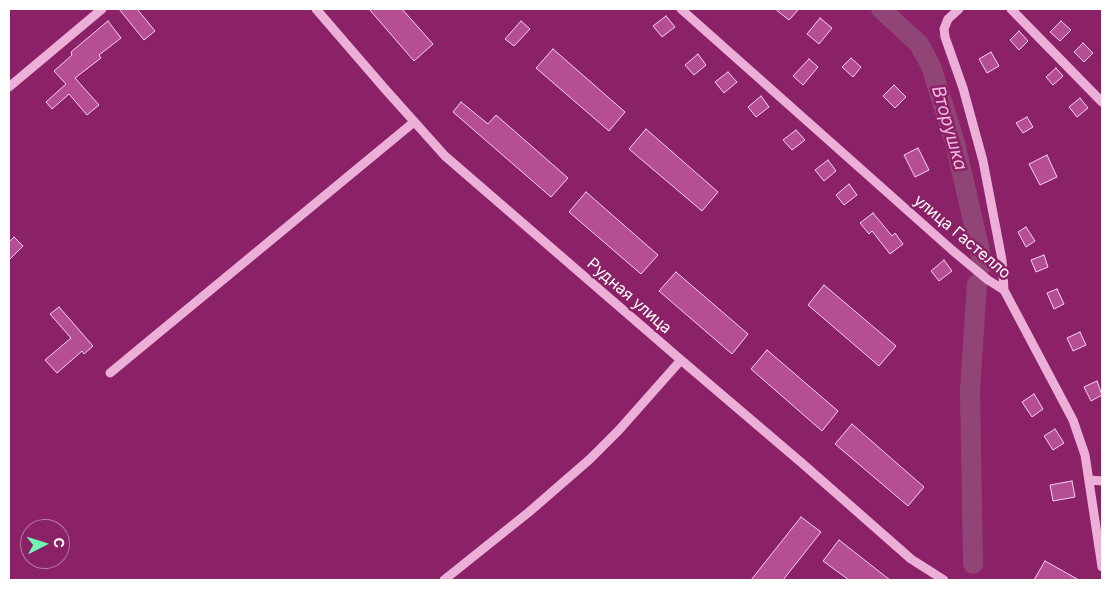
<!DOCTYPE html>
<meta charset="utf-8">
<style>
body{margin:0}
#map{position:relative;width:1111px;height:589px;overflow:hidden;background:#8b2167;font-family:Inter,sans-serif}
canvas{display:block}
.frame{position:absolute;inset:0;border:10px solid #fff;pointer-events:none}
.north{position:absolute;left:20px;top:519px;width:50px;height:50px;box-sizing:border-box;background:#8b2167;border:1px solid #b97aa4;border-radius:50%;rotate:85deg;font-size:14px;font-weight:700;line-height:20px;text-align:center;color:#fff}
.north::after{content:'';display:block;margin:auto;width:18px;height:22px;background:#70f8b2;clip-path:polygon(50% 0,100% 100%,50% 72%,0 100%)}
</style>
<div id="map">
<canvas width="1111" height="589"></canvas>
<div class="frame"></div>
<div class="north">С</div>
</div>
<script>
const c = document.querySelector('canvas').getContext('2d');
c.lineJoin = 'round';
const poly = rows => new Path2D(rows.map(r => 'M' + r).join(''));
function strokePath(path, color, width, dash) { c.strokeStyle = color; c.lineWidth = width; c.lineCap = dash ? 'butt' : 'round'; c.setLineDash(dash || []); c.stroke(path); }
function paint(path, color) { c.fillStyle = color; c.fill(path, 'evenodd'); }
function drawText(font, color, halo, rows, align = 'center') {
  c.font = font + ' Inter,sans-serif'; c.lineWidth = 5; c.setLineDash([]); c.textBaseline = 'middle'; c.strokeStyle = halo; c.fillStyle = color; for (const [text, x, y, turn = 0] of rows) {
    c.save(); c.translate(x, y); c.rotate((+turn || 0) * Math.PI / 180); c.textAlign = isNaN(turn) ? turn : align; if (halo) c.strokeText(text, 0, 0); c.fillText(text, 0, 0); c.restore();
  }
}
strokePath(poly([
 [881,9,919,44,931,66,955,143,983,264],
 [973,564,970,390,977,284]
]), '#914577', 20);
const building = poly([
 [119,9,137,9,155,31,144,40,119,9],
 [369,9,402,9,433,44,414,61,369,9],
 [775,9,799,9,789,20,775,9],
 [666,16,675,27,662,37,653,26,666,16],
 [820,18,832,28,819,44,807,34,820,18],
 [108,21,121,38,99,55,101,58,75,78,99,105,87,115,69,94,52,109,46,102,66,84,54,71,72,55,71,52,108,21],
 [521,21,530,29,514,46,505,39,521,21],
 [1061,21,1071,30,1060,41,1050,32,1061,21],
 [1019,31,1028,41,1019,50,1010,40,1019,31],
 [1083,43,1093,53,1084,62,1074,52,1083,43],
 [553,49,625,112,609,131,536,68,553,49],
 [991,52,999,66,987,73,979,59,991,52],
 [698,54,706,65,694,75,685,65,698,54],
 [851,58,861,67,853,77,842,67,851,58],
 [809,59,818,67,803,85,793,76,809,59],
 [1056,68,1063,76,1053,85,1046,77,1056,68],
 [728,72,737,82,724,93,715,82,728,72],
 [894,85,906,97,895,108,883,96,894,85],
 [761,96,769,107,756,117,748,107,761,96],
 [1080,98,1088,108,1077,117,1069,107,1080,98],
 [461,102,488,124,496,115,568,178,551,197,453,112,461,102],
 [1027,117,1033,127,1023,133,1016,123,1027,117],
 [646,129,718,192,702,211,629,149,646,129],
 [796,130,805,140,792,150,783,140,796,130],
 [918,148,929,170,915,177,904,155,918,148],
 [1047,155,1057,177,1040,185,1029,164,1047,155],
 [828,160,836,171,824,181,815,170,828,160],
 [849,184,857,195,844,205,836,195,849,184],
 [586,192,658,255,641,274,569,212,586,192],
 [873,213,892,236,895,233,903,244,890,254,872,231,869,234,860,223,873,213],
 [1026,227,1035,241,1026,247,1018,232,1026,227],
 [14,237,23,246,9,260,9,242,14,237],
 [1044,255,1048,267,1036,272,1031,260,1044,255],
 [944,260,952,271,939,281,931,271,944,260],
 [676,272,748,334,732,354,659,291,676,272],
 [824,285,896,346,879,366,808,305,824,285],
 [1057,289,1064,304,1054,309,1047,293,1057,289],
 [59,307,93,346,84,354,82,351,57,373,45,360,71,338,50,314,59,307],
 [1080,332,1086,345,1073,351,1067,338,1080,332],
 [767,350,838,411,822,431,751,369,767,350],
 [1097,381,1102,395,1091,401,1084,387,1097,381],
 [1034,394,1043,409,1032,417,1022,402,1034,394],
 [852,424,924,487,908,506,835,444,852,424],
 [1055,429,1064,443,1053,450,1044,436,1055,429],
 [1072,481,1075,497,1053,501,1050,485,1072,481],
 [801,517,821,532,783,580,751,580,801,517],
 [839,540,890,580,849,580,823,561,839,540],
 [1045,561,1079,580,1034,580,1045,561]
]);
paint(building, '#b54e93');
strokePath(building, '#f8d3ec', 1);
strokePath(poly([
 [316,9,385,89,445,156,681,360,803,464,911,559,944,580],
 [681,9,952,250,988,280,1004,290,1073,420,1085,455,1102,567],
 [959,9,948,19,944,29,945,37,963,88,983,161,1002,260,1004,290],
 [1011,9,1102,102],
 [9,87,102,9],
 [110,373,414,122],
 [1090,480,1102,481],
 [444,580,529,512,590,459,619,430,681,360]
]), '#ebafd8', 9);
drawText('16px', '#fff', '#8b2167', [
 ["улица Гастелло",962,237,40],
 ["Рудная улица",629,296,41]
]);
drawText('italic 18px', '#f2bae0', '#8b2167', [
 ["Вторушка",949,128,74]
]);
</script>
